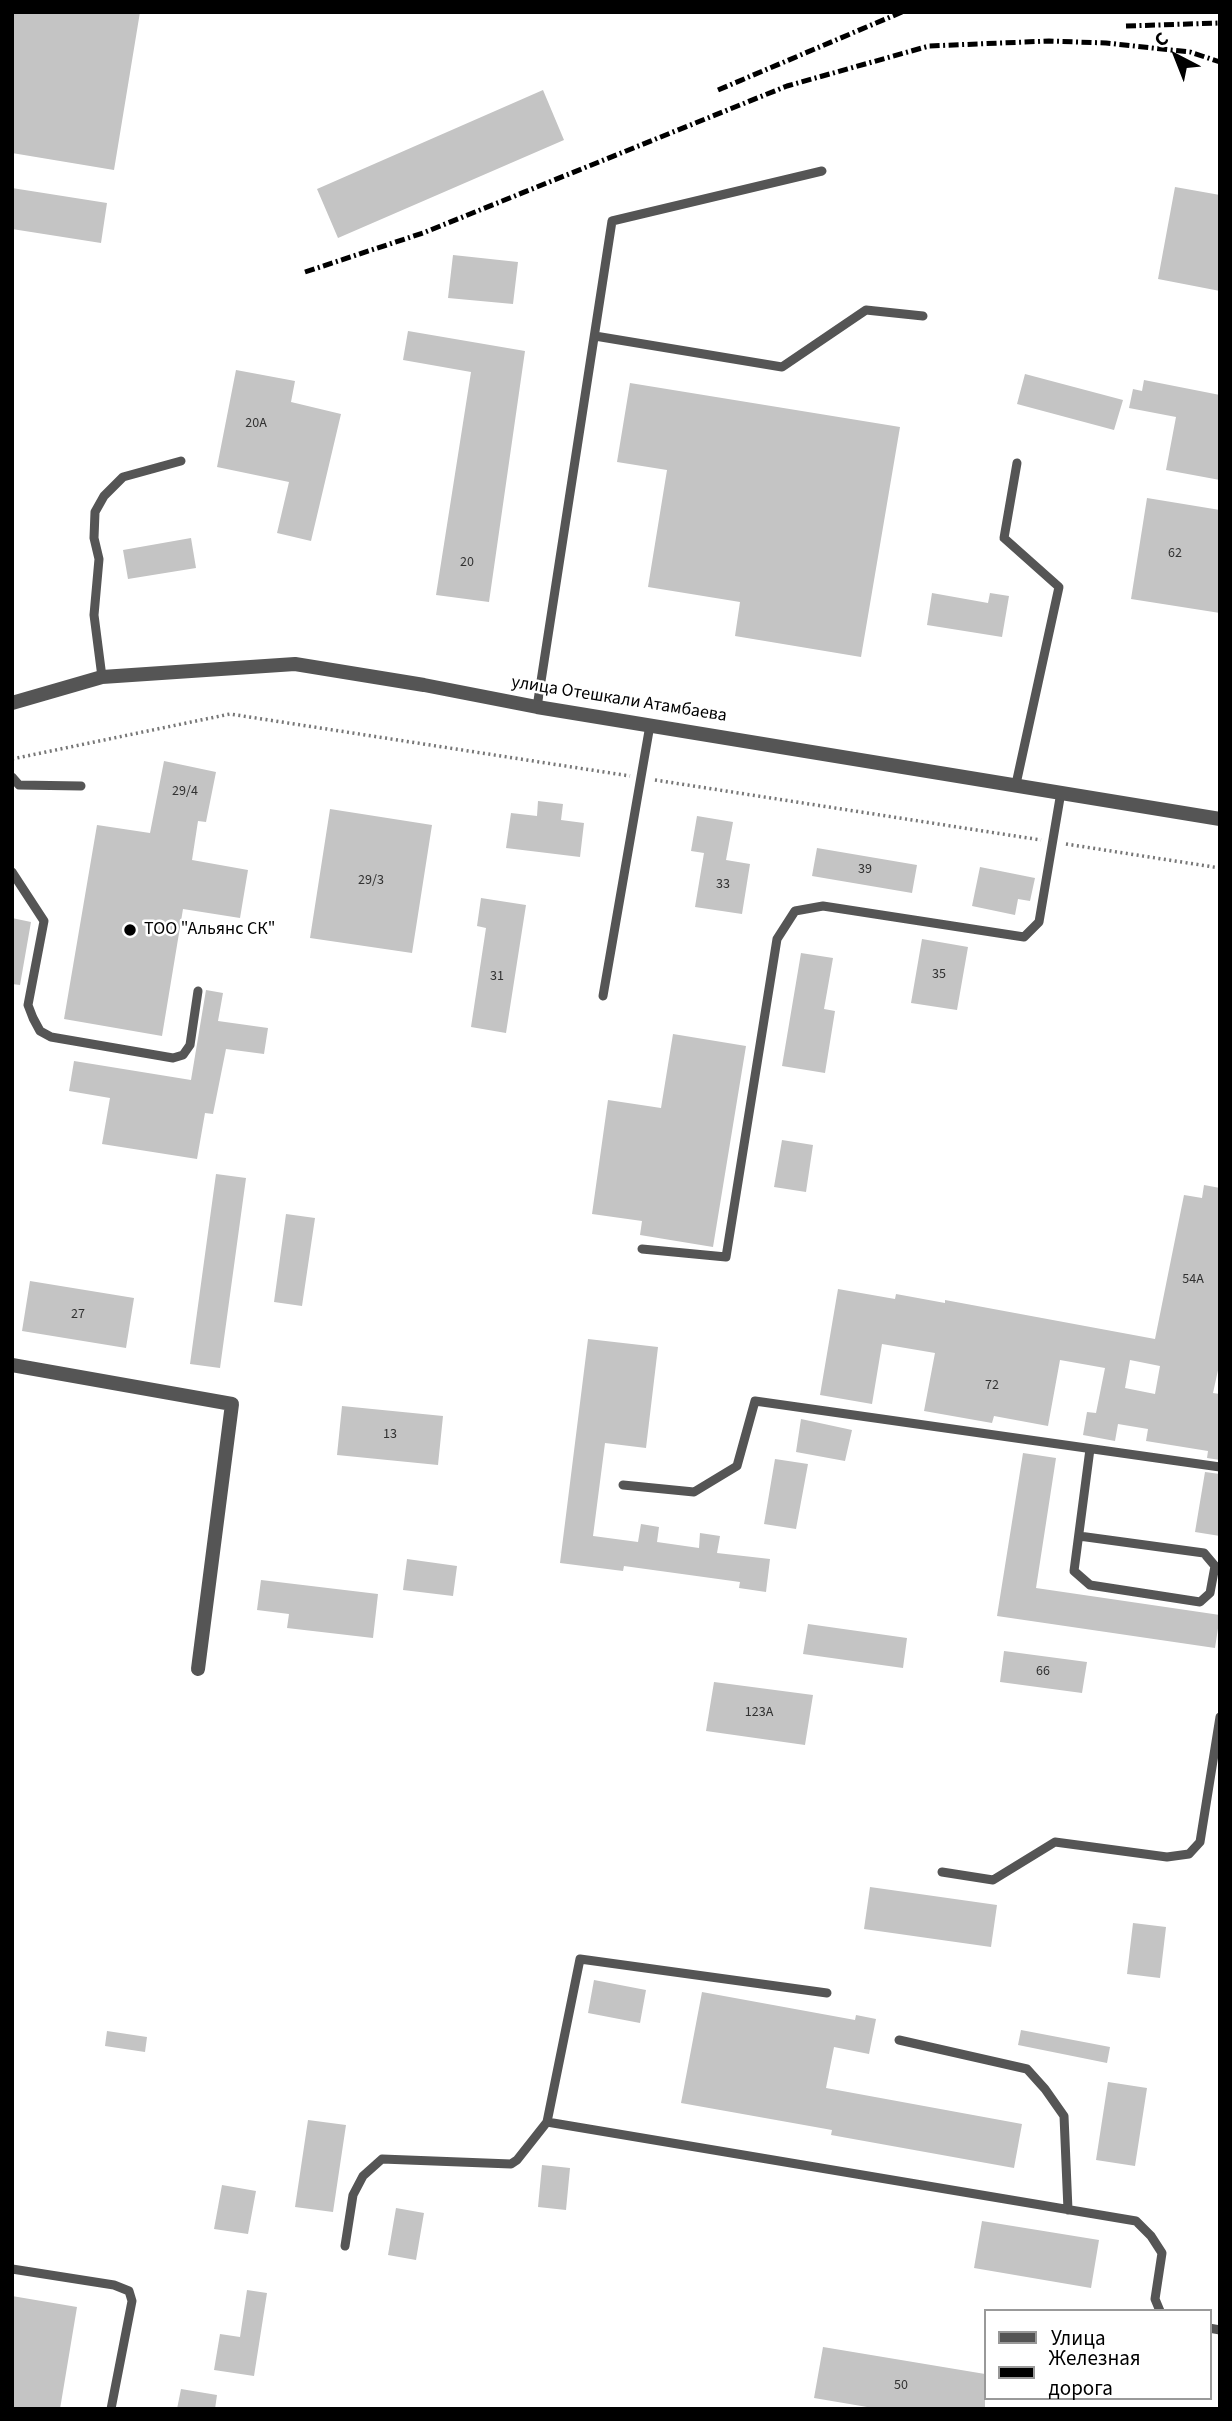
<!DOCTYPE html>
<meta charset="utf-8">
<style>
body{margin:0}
#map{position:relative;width:1232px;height:2421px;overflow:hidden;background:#fff;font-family:"Source Sans 3",sans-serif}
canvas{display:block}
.frame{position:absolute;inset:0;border:14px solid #000;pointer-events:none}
.legend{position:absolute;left:984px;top:2309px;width:228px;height:91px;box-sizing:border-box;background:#fff;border:2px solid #999;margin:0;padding:9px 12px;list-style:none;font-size:21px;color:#000}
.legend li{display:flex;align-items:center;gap:14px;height:35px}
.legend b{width:35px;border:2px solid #999}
.north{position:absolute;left:1141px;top:21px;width:70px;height:70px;-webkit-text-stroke:5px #fff;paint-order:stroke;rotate:318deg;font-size:19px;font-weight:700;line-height:28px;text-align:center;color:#000}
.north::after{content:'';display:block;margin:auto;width:24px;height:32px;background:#000;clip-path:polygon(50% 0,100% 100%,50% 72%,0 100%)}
</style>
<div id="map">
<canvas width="1232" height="2421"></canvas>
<div class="frame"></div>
<ul class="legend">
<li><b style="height:9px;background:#555"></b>Улица</li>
<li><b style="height:9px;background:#000"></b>Железная дорога</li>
</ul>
<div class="north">С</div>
</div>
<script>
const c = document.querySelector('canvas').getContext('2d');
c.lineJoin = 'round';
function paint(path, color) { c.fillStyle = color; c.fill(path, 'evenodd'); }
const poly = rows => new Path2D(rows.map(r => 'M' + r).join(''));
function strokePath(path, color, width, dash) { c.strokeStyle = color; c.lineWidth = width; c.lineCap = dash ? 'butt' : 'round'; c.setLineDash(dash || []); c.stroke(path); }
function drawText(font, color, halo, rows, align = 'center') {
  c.font = font + ' "Source Sans 3",sans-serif'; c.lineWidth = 5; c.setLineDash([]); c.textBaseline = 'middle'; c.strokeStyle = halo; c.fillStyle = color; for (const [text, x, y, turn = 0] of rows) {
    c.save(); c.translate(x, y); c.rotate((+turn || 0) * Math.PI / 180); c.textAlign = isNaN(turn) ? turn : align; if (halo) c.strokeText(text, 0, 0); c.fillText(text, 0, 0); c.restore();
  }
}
paint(poly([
 [12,12,140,12,114,170,12,153],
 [543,90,564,140,338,238,317,189],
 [1175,187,1220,195,1220,291,1158,279],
 [12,188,107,203,101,243,12,229],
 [453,255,518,262,513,304,448,298],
 [408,331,525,351,489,602,436,595,471,372,403,360],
 [236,370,295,381,291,402,341,414,311,541,277,533,289,482,217,467],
 [1025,374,1123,400,1114,430,1017,404],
 [1144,380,1220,395,1220,480,1166,470,1176,417,1129,408,1133,389,1142,391],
 [630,383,900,427,861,657,735,636,740,602,648,587,667,470,617,462],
 [1147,498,1220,510,1220,613,1131,599],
 [191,538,196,568,128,579,123,550],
 [932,593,988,603,990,593,1009,596,1002,637,927,625],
 [164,761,216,772,206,822,198,821,192,860,248,870,240,918,183,909,162,1036,64,1019,97,825,150,833],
 [538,801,563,804,561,820,584,823,580,857,506,848,511,813,537,816],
 [330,809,432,825,412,953,310,938],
 [697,816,733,822,726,860,750,864,742,914,695,907,704,853,691,851],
 [817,848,917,865,912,893,812,876],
 [980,867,1035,878,1030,901,1018,899,1015,915,972,906],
 [481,898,526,905,506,1033,471,1027,486,928,477,926],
 [12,918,31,922,20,985,12,984],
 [922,939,968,947,957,1010,911,1003],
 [801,953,833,958,824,1009,835,1011,825,1073,782,1066],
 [206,990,223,993,218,1021,268,1028,264,1054,226,1049,213,1114,205,1113,197,1159,102,1144,110,1098,69,1091,74,1061,191,1080],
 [673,1034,746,1046,713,1247,640,1235,642,1221,592,1214,608,1100,661,1108],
 [782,1140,813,1145,806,1192,774,1187],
 [216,1174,246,1178,220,1368,190,1364],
 [1204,1185,1220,1188,1220,1361,1213,1393,1220,1394,1220,1460,1207,1458,1208,1451,1146,1441,1148,1429,1118,1424,1115,1441,1083,1435,1087,1412,1096,1413,1105,1368,1060,1360,1048,1426,994,1416,992,1423,924,1411,935,1353,882,1344,872,1404,820,1395,838,1289,895,1299,896,1294,945,1303,945,1300,1155,1339,1184,1195,1202,1198],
 [1130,1360,1160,1366,1155,1394,1125,1388],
 [286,1214,315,1218,302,1306,274,1302],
 [30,1281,134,1298,126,1348,22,1331],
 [588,1339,658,1347,646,1448,605,1443,593,1536,638,1542,641,1524,659,1527,657,1542,699,1548,700,1533,720,1536,717,1553,770,1559,766,1592,739,1588,740,1582,624,1566,623,1571,560,1563],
 [342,1406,443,1416,438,1465,337,1455],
 [801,1419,852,1430,845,1461,796,1452],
 [1023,1453,1056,1458,1036,1588,1220,1615,1215,1648,997,1616],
 [775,1459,808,1464,796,1529,764,1524],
 [1205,1472,1220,1474,1220,1536,1195,1532],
 [407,1559,457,1566,453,1596,403,1590],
 [261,1580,378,1594,373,1638,287,1628,289,1614,257,1610],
 [808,1624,907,1638,903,1668,803,1654],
 [1004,1651,1087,1662,1082,1693,1000,1682],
 [714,1682,813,1695,805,1745,706,1731],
 [870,1887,997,1905,991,1947,864,1929],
 [1133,1923,1166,1927,1160,1978,1127,1974],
 [594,1980,646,1990,640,2023,588,2013],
 [702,1992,855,2020,856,2015,876,2019,869,2054,834,2047,826,2088,1022,2124,1014,2168,831,2135,832,2130,681,2103],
 [1021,2030,1110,2047,1107,2063,1018,2045],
 [107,2031,147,2037,145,2052,105,2046],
 [1108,2082,1147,2088,1135,2166,1096,2160],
 [308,2120,346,2125,333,2212,295,2207],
 [542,2165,570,2168,566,2210,538,2207],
 [222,2185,256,2191,248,2234,214,2229],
 [396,2208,424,2213,416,2260,388,2255],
 [982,2221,1099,2240,1091,2288,974,2268],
 [247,2290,267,2293,254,2376,214,2370,220,2334,240,2337],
 [12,2296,77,2307,60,2409,12,2409],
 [823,2347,985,2374,985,2409,879,2409,814,2398],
 [181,2389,217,2395,215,2409,177,2409]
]), '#c4c4c4');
strokePath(poly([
 [12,759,230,714,630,776],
 [655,780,1041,840],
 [1066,844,1220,868]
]), '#777', 3.5, [2, 3.5]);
strokePath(poly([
 [595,336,782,367,866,310,923,316],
 [102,677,94,615,99,559,94,538,95,512,104,496,123,477,181,461],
 [537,707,612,221,822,171],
 [12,777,19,785,81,786],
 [1016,784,1059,587,1004,538,1017,463],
 [12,872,44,921,28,1005,33,1018,40,1031,51,1037,173,1058,183,1055,190,1045,198,991],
 [603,996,650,725],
 [642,1249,726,1257,777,939,795,911,823,906,1024,937,1039,922,1061,792],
 [623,1485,694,1492,737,1466,755,1401,1220,1467],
 [1079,1536,1204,1553,1215,1566,1210,1593,1200,1602,1090,1585,1074,1571,1090,1449],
 [942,1872,993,1880,1055,1842,1167,1857,1189,1854,1200,1842,1220,1717],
 [827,1993,580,1959,547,2122,1136,2221,1151,2236,1162,2253,1155,2299,1160,2311],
 [899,2040,1027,2069,1045,2089,1064,2116,1068,2210],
 [345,2246,353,2195,363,2176,382,2159,511,2164,517,2160,547,2122],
 [12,2269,114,2285,129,2291,132,2301,111,2409],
 [1209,2328,1220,2330]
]), '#555', 9);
strokePath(poly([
 [12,1365,232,1404,198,1669]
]), '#555', 14);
strokePath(poly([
 [12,703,102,677,295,664,424,685,537,707,1220,819]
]), '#555', 14);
strokePath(poly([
 [1126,26,1220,23],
 [718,90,902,12],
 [305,272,423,233,787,86,929,46,1049,41,1106,43,1190,52,1220,62]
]), '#000', 5, [10, 3.5, 2, 3.5]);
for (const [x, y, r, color] of [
 [130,930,7,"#000"]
]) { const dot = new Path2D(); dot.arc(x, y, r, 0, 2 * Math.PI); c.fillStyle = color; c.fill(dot); strokePath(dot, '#fff', 2.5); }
drawText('14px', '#313131', null, [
 ["20А",256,424],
 ["62",1175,554],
 ["20",467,563],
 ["29/4",185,792],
 ["39",865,870],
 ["29/3",371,881],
 ["33",723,885],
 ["35",939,975],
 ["31",497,977],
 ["54А",1193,1280],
 ["27",78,1315],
 ["72",992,1386],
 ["13",390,1435],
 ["66",1043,1672],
 ["123А",759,1713],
 ["50",901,2386]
]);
drawText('18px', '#000', '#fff', [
 ["улица Отешкали Атамбаева",619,700,9]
]);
drawText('18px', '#000', '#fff', [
 ["ТОО \"Альянс СК\"",144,930]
], 'left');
</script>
